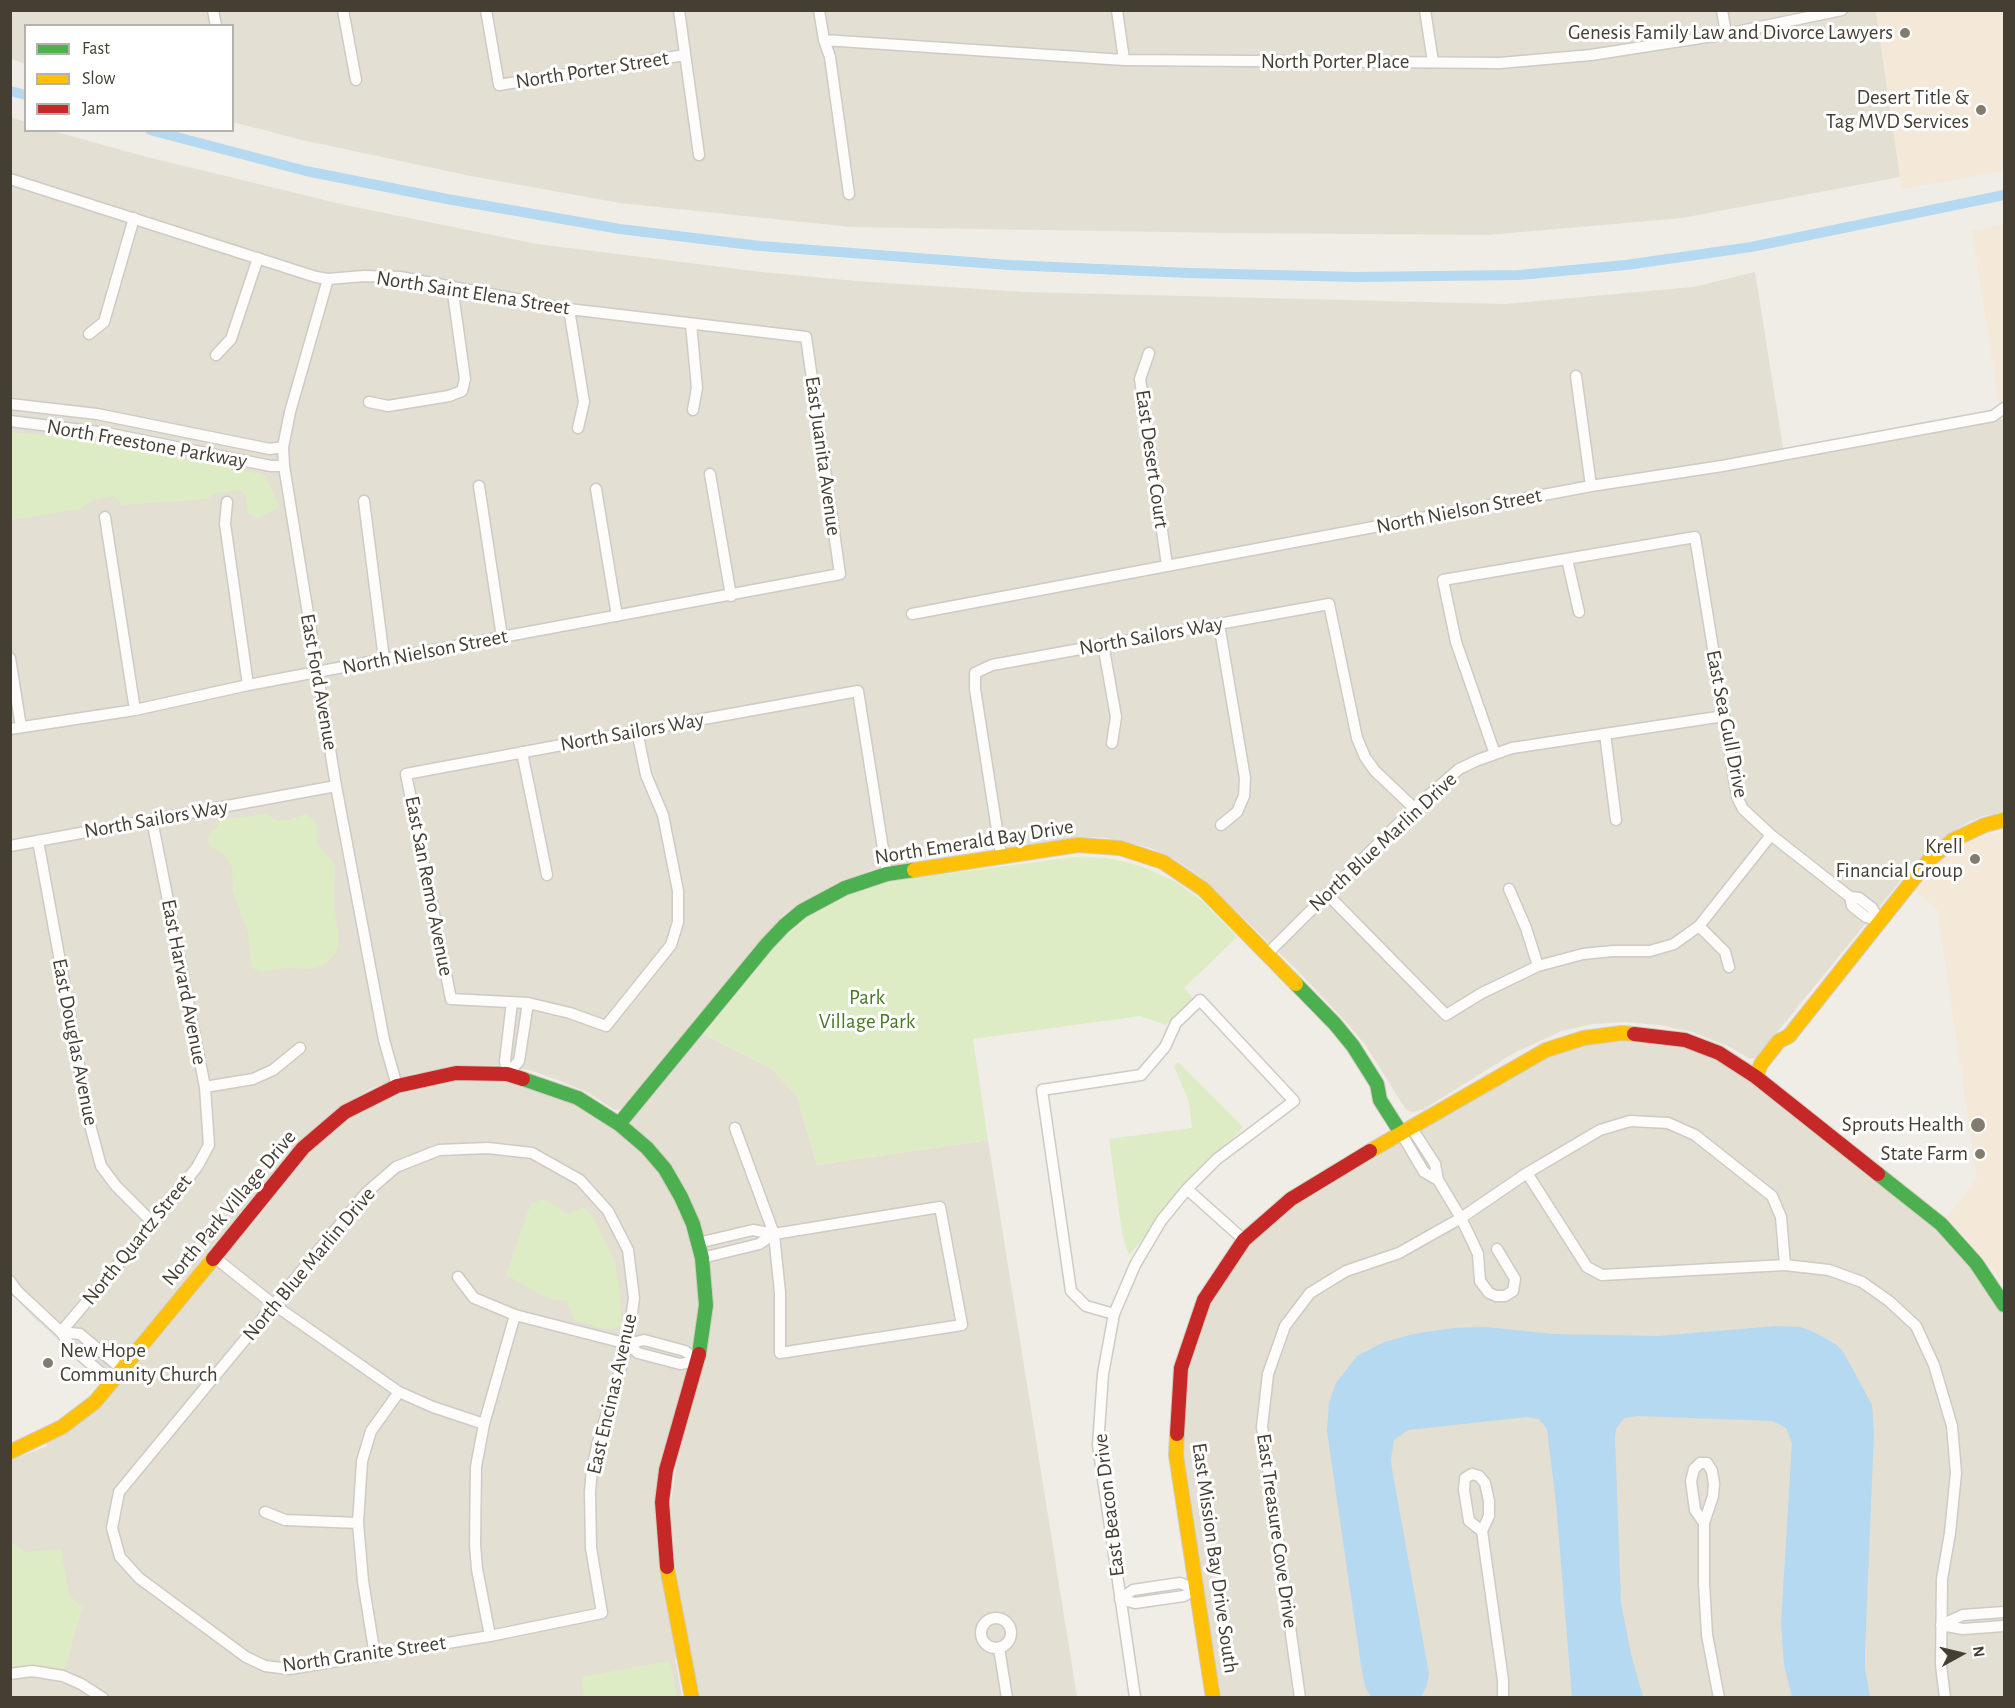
<!DOCTYPE html>
<style>
body{margin:0}
#map{position:relative;width:2015px;height:1708px;overflow:hidden;background:#f0ede6;font-family:"Alegreya Sans",sans-serif}
canvas{display:block}
.frame{position:absolute;inset:0;border:12px solid #453e33;pointer-events:none}
.legend{position:absolute;left:24px;top:24px;width:210px;height:108px;box-sizing:border-box;background:#fff;border:2px solid #b5b2ad;margin:0;padding:8px 10px;list-style:none;font-size:18px;color:#453e33}
.legend li{display:flex;align-items:center;gap:12px;height:30px}
.legend b{width:30px;border:2px solid #b5b2ad}
.north{position:absolute;left:1931px;top:1624px;width:60px;height:60px;-webkit-text-stroke:4px #fff;paint-order:stroke;rotate:82deg;font-size:16px;font-weight:700;line-height:24px;text-align:center;color:#453e33}
.north::after{content:'';display:block;margin:auto;width:21px;height:27px;background:#453e33;clip-path:polygon(50% 0,100% 100%,50% 72%,0 100%)}
</style>
<div id="map">
<canvas width="2015" height="1708"></canvas>
<div class="frame"></div>
<ul class="legend">
<li><b style="height:8px;background:#4caf50"></b>Fast</li>
<li><b style="height:8px;background:#ffc107"></b>Slow</li>
<li><b style="height:8px;background:#c62828"></b>Jam</li>
</ul>
<div class="north">N</div>
</div>
<script>
const c = document.querySelector('canvas').getContext('2d');
c.lineJoin = 'round';
function paint(path, color) { c.fillStyle = color; c.fill(path, 'evenodd'); }
const poly = rows => new Path2D(rows.map(r => 'M' + r).join(''));
function strokePath(path, color, width, dash) { c.strokeStyle = color; c.lineWidth = width; c.lineCap = dash ? 'butt' : 'round'; c.setLineDash(dash || []); c.stroke(path); }
function drawText(font, color, halo, rows, align = 'center') {
  c.font = font + ' "Alegreya Sans",sans-serif'; c.lineWidth = 6; c.setLineDash([]); c.textBaseline = 'middle'; c.strokeStyle = halo; c.fillStyle = color; for (const [text, x, y, turn = 0] of rows) {
    c.save(); c.translate(x, y); c.rotate((+turn || 0) * Math.PI / 180); c.textAlign = isNaN(turn) ? turn : align; if (halo) c.strokeText(text, 0, 0); c.fillText(text, 0, 0); c.restore();
  }
}
paint(poly([
 [10,11,1876,11,1900,177,1682,218,1488,235,1232,233,851,227,620,203,471,176,302,140,233,122,232,26,26,26,25,64,11,59],
 [10,117,25,122,26,130,53,131,139,155,345,205,537,244,762,272,855,281,1024,292,1505,304,1693,287,1755,272,1785,460,2004,419,2004,812,1983,816,1967,823,1933,844,1910,869,1756,1058,1750,1059,1730,1047,1692,1032,1659,1025,1624,1022,1593,1024,1562,1031,1514,1053,1424,1109,1413,1112,1406,1110,1366,1046,1347,1023,1297,970,1201,877,1176,860,1148,847,1101,837,1078,838,942,855,875,869,834,885,802,902,783,915,764,936,623,1108,618,1110,613,1109,589,1093,558,1080,529,1070,495,1065,467,1065,411,1074,372,1088,343,1105,100,1383,100,1378,29,1313,11,1293],
 [696,1030,772,1069,797,1096,817,1165,988,1140,1077,1697,699,1697,671,1543,669,1517,678,1453,663,1487,683,1649,675,1659,682,1697,11,1698,11,1460,47,1446,46,1436,76,1417,303,1148,397,1086,507,1074,619,1124],
 [1584,1038,1703,1046,1941,1224,2004,1305,2004,1697,1213,1698,1176,1455,1181,1368,1204,1300,1244,1240,1291,1199]
]), '#e4dfd3');
paint(poly([
 [1876,11,2004,11,2004,171,1902,189],
 [2004,224,2004,401,1999,404,1972,231],
 [2004,831,2004,1287,1994,1270,1947,1217,1977,1179,1937,909,1914,890,1930,870,1947,855,1966,843,1986,835]
]), '#f4e8d8');
paint(poly([
 [10,432,96,439,265,475,279,507,259,518,248,514,246,497,241,490,216,493,207,499,123,505,113,496,91,501,80,509,11,520],
 [266,814,276,820,290,820,305,814,313,819,317,824,317,845,332,860,335,868,334,906,339,937,338,946,336,954,324,965,312,969,287,968,260,972,251,967,248,932,233,892,232,867,222,853,210,846,208,837,210,832,217,828,219,820],
 [1075,857,1107,858,1141,866,1176,882,1202,901,1237,937,1184,988,1193,998,1166,1025,1140,1016,973,1039,988,1140,817,1165,797,1096,772,1069,704,1034,781,940,810,916,851,894,874,885,912,878],
 [1178,1062,1243,1127,1129,1255,1122,1233,1109,1139,1192,1128,1189,1102,1174,1066],
 [544,1199,568,1214,584,1207,593,1217,615,1261,620,1297,621,1324,617,1328,606,1329,574,1320,567,1301,549,1299,506,1275,531,1203],
 [10,1540,25,1552,61,1549,69,1595,82,1607,65,1670,43,1665,11,1667],
 [670,1661,677,1697,584,1697,581,1677]
]), '#ddecc4');
paint(poly([
 [1776,1326,1800,1327,1814,1332,1837,1345,1844,1353,1872,1405,1874,1432,1865,1650,1865,1669,1870,1697,1792,1697,1784,1665,1781,1624,1792,1443,1786,1428,1773,1421,1638,1416,1624,1418,1616,1429,1615,1437,1621,1603,1631,1654,1643,1697,1572,1697,1556,1503,1547,1429,1539,1419,1527,1417,1408,1430,1394,1440,1391,1459,1392,1469,1429,1674,1427,1685,1421,1697,1374,1698,1370,1695,1366,1689,1362,1672,1327,1431,1329,1403,1336,1383,1357,1356,1384,1342,1418,1333,1454,1328,1485,1327,1554,1334,1658,1336]
]), '#b4d9f0');
strokePath(poly([
 [10,91,26,95],
 [150,130,306,171,447,199,620,229,760,246,1009,265,1189,273,1356,277,1519,275,1626,265,1751,247,2004,195]
]), '#b4d9f0', 10);
const street = poly([
 [213,10,216,26],
 [343,10,356,80],
 [486,10,499,85,685,55],
 [679,10,699,155],
 [819,10,824,40,830,57,849,194],
 [1117,10,1124,60],
 [1425,10,1433,62],
 [1722,10,1726,34],
 [824,40,1124,60,1500,63,1591,55,1726,34,1842,10],
 [10,179,316,277,328,279,364,276,400,277,569,309,806,337,840,574,502,637,248,685,135,710,10,729],
 [328,279,290,412,283,447,284,466,336,786,384,1040,397,1086],
 [569,309,584,402,578,428],
 [691,324,697,388,693,410],
 [89,334,104,322,134,218],
 [1149,353,1140,379,1167,565],
 [216,355,231,339,258,258],
 [1576,376,1591,486],
 [369,402,388,406,449,396,462,391,465,379,452,286],
 [10,404,97,414,270,449,283,447],
 [10,421,106,433,271,466,284,466],
 [710,474,731,596],
 [479,486,502,637],
 [596,489,617,616],
 [364,501,384,659],
 [227,502,225,524,248,685],
 [105,517,135,710],
 [1567,559,1579,612],
 [912,614,1591,486,1722,466,1993,416,2004,408],
 [1219,624,1245,778,1244,796,1237,812,1221,825],
 [1103,644,1116,717,1112,743],
 [10,658,21,727],
 [637,731,646,775,663,815,678,891,678,922,671,945,606,1026,570,1013,528,1003,451,999,406,774,637,731,858,691,887,874],
 [1605,734,1616,820],
 [522,752,547,875],
 [1495,754,1456,642,1443,580,1695,537,1737,797,1743,809,1771,835,1850,897,1859,898,1872,908,1880,921],
 [38,841,90,1125,101,1166,116,1186,153,1223],
 [10,846,336,786],
 [1001,855,975,689,975,673,992,665,1329,604,1357,738,1365,757,1375,771,1414,808],
 [1509,889,1526,928,1538,966],
 [1327,894,1446,1015,1482,993,1538,966,1583,954,1613,951,1650,951,1674,944,1699,926,1771,835],
 [1850,897,1852,906,1866,917,1880,921],
 [1699,926,1725,952,1729,967],
 [1267,954,1414,808,1459,769,1478,760,1512,748,1724,716],
 [507,1074,519,1061,528,1003],
 [507,1074,505,1061,512,1002],
 [205,1087,253,1079,273,1070,300,1048],
 [1411,1127,1435,1164,1438,1180,1461,1218,1473,1243,1478,1254,1480,1281,1489,1293,1496,1296,1505,1296,1513,1291,1515,1279,1497,1249],
 [1401,1133,1424,1172,1438,1180],
 [488,1148,532,1153,580,1180,608,1211,628,1250,634,1298,628,1344,598,1442,592,1468,590,1492,591,1548,602,1613,490,1636,289,1669,265,1666,246,1657,139,1578,120,1557,112,1528,119,1492,366,1193,396,1167,439,1150,488,1148],
 [1527,1173,1587,1267,1602,1275,1785,1265,1829,1270,1862,1282,1889,1301,1916,1326,1934,1365,1952,1426,1956,1473,1950,1533,1942,1579,1941,1665,1945,1698],
 [1187,1189,1244,1240],
 [698,1243,753,1230,774,1234,940,1207,962,1325,780,1353,780,1293,774,1234,735,1128],
 [214,1257,273,1304,399,1392,433,1407,484,1424],
 [702,1258,759,1244,774,1234],
 [458,1277,474,1298,515,1315,628,1344,644,1340,685,1351,698,1361],
 [10,1281,17,1291,61,1332,71,1347,113,1383],
 [1114,1314,1086,1306,1071,1291,1042,1090,1141,1075,1165,1047,1176,1023,1200,1000,1294,1101,1217,1159,1187,1189,1161,1221,1135,1265,1114,1314,1103,1374,1098,1445,1135,1697],
 [61,1332,153,1223,197,1167,209,1145,205,1087,152,820],
 [61,1332,80,1334,123,1370],
 [628,1344,638,1353,680,1364,698,1361],
 [265,1512,285,1520,358,1523],
 [1704,1523,1695,1510,1691,1481,1694,1469,1700,1463,1707,1463,1712,1471,1714,1484,1713,1496,1704,1523,1704,1583,1707,1635,1719,1698],
 [1482,1531,1469,1521,1464,1490,1465,1478,1472,1474,1479,1476,1485,1483,1489,1501,1489,1516,1482,1531,1503,1680,1503,1698],
 [1120,1599,1133,1590,1180,1583,1196,1589],
 [1120,1599,1135,1603,1184,1596,1196,1589],
 '981 1633a15 15 0 1 1 30 0a15 15 0 1 1-30 0Z',
 [1941,1625,1963,1615,2004,1612],
 [1941,1625,1963,1629,2004,1626],
 [490,1636,477,1569,475,1545,476,1467,484,1424,515,1315],
 [999,1648,1007,1698],
 [375,1656,363,1581,358,1523,362,1461,371,1431,399,1392],
 [10,1674,32,1671,63,1676,81,1684,103,1698],
 [1300,1698,1262,1427,1268,1374,1285,1326,1310,1293,1346,1271,1399,1253,1461,1218,1527,1173,1600,1130,1630,1121,1668,1123,1695,1135,1772,1196,1781,1217,1785,1265]
]);
const fast = poly([
 [1296,984,1335,1024,1353,1046,1377,1084,1380,1100,1401,1133],
 [523,1079,578,1098,619,1124,647,1148,665,1169,681,1197,693,1224,702,1258,706,1305,699,1354],
 [619,1124,767,944,784,926,802,911,845,888,887,874,914,870],
 [1878,1174,1941,1224,1976,1263,2004,1305]
]);
const slow = poly([
 [914,870,1078,845,1120,848,1163,862,1203,889,1296,984],
 [1756,1077,1761,1064,1779,1041,1789,1036,1928,861,1953,840,1985,825,2004,820],
 [1370,1151,1546,1050,1584,1038,1622,1033,1634,1034],
 [1177,1434,1176,1455,1213,1698],
 [10,1452,62,1427,95,1402,213,1259],
 [667,1567,692,1698]
]);
const jam = poly([
 [1634,1034,1685,1040,1719,1053,1756,1077,1878,1174],
 [213,1259,303,1148,345,1112,397,1086,456,1073,507,1074,523,1079],
 [1177,1434,1181,1368,1204,1300,1244,1240,1291,1199,1370,1151],
 [667,1567,662,1502,666,1470,699,1354]
]);
strokePath(street, '#cecac4', 13);
strokePath(fast, '#d1ccbe', 16);
strokePath(slow, '#d1ccbe', 16);
strokePath(jam, '#d1ccbe', 16);
strokePath(street, '#fdfcfb', 10);
strokePath(fast, '#4caf50', 14);
strokePath(slow, '#ffc107', 14);
strokePath(jam, '#c62828', 14);
for (const [x, y, r, color] of [
 [1905,33,6,"#817b72"],
 [1981,110,6,"#817b72"],
 [1975,859,6,"#817b72"],
 [1978,1125,8,"#817b72"],
 [1980,1154,6,"#817b72"],
 [48,1363,6,"#817b72"]
]) { const dot = new Path2D(); dot.arc(x, y, r, 0, 2 * Math.PI); c.fillStyle = color; c.fill(dot); strokePath(dot, '#fff', 2); }
drawText('21px', '#453e33', '#fff', [
 ["Genesis Family Law and Divorce Lawyers",1893,33],
 ["Desert Title &",1969,98],
 ["Tag MVD Services",1969,122],
 ["Krell",1963,847],
 ["Financial Group",1963,871],
 ["Sprouts Health",1964,1125],
 ["State Farm",1968,1154],
 ["New Hope",60,1351,"left"],
 ["Community Church",60,1375,"left"]
], 'right');
drawText('21px', '#453e33', '#fff', [
 ["North Porter Place",1335,62],
 ["North Porter Street",592,70,-9],
 ["North Saint Elena Street",473,293,9],
 ["North Freestone Parkway",147,444,10],
 ["East Juanita Avenue",823,456,82],
 ["East Desert Court",1152,459,82],
 ["North Nielson Street",1459,511,-11],
 ["North Sailors Way",1151,636,-10],
 ["North Nielson Street",425,652,-11],
 ["East Ford Avenue",319,682,80],
 ["East Sea Gull Drive",1727,724,79],
 ["North Sailors Way",632,732,-10],
 ["North Sailors Way",156,819,-10],
 ["North Emerald Bay Drive",974,842,-9],
 ["North Blue Marlin Drive",1383,842,-43],
 ["East San Remo Avenue",429,886,79],
 ["East Harvard Avenue",184,982,79],
 ["East Douglas Avenue",75,1042,79],
 ["North Park Village Drive",229,1208,-50],
 ["North Quartz Street",137,1240,-51],
 ["North Blue Marlin Drive",309,1264,-50],
 ["East Encinas Avenue",612,1394,-77],
 ["East Beacon Drive",1109,1505,-97],
 ["East Treasure Cove Drive",1277,1531,82],
 ["East Mission Bay Drive South",1215,1558,82],
 ["North Granite Street",364,1654,-8]
]);
drawText('21px', '#457b23', '#fff', [
 ["Park",867,998],
 ["Village Park",867,1022]
]);
</script>
